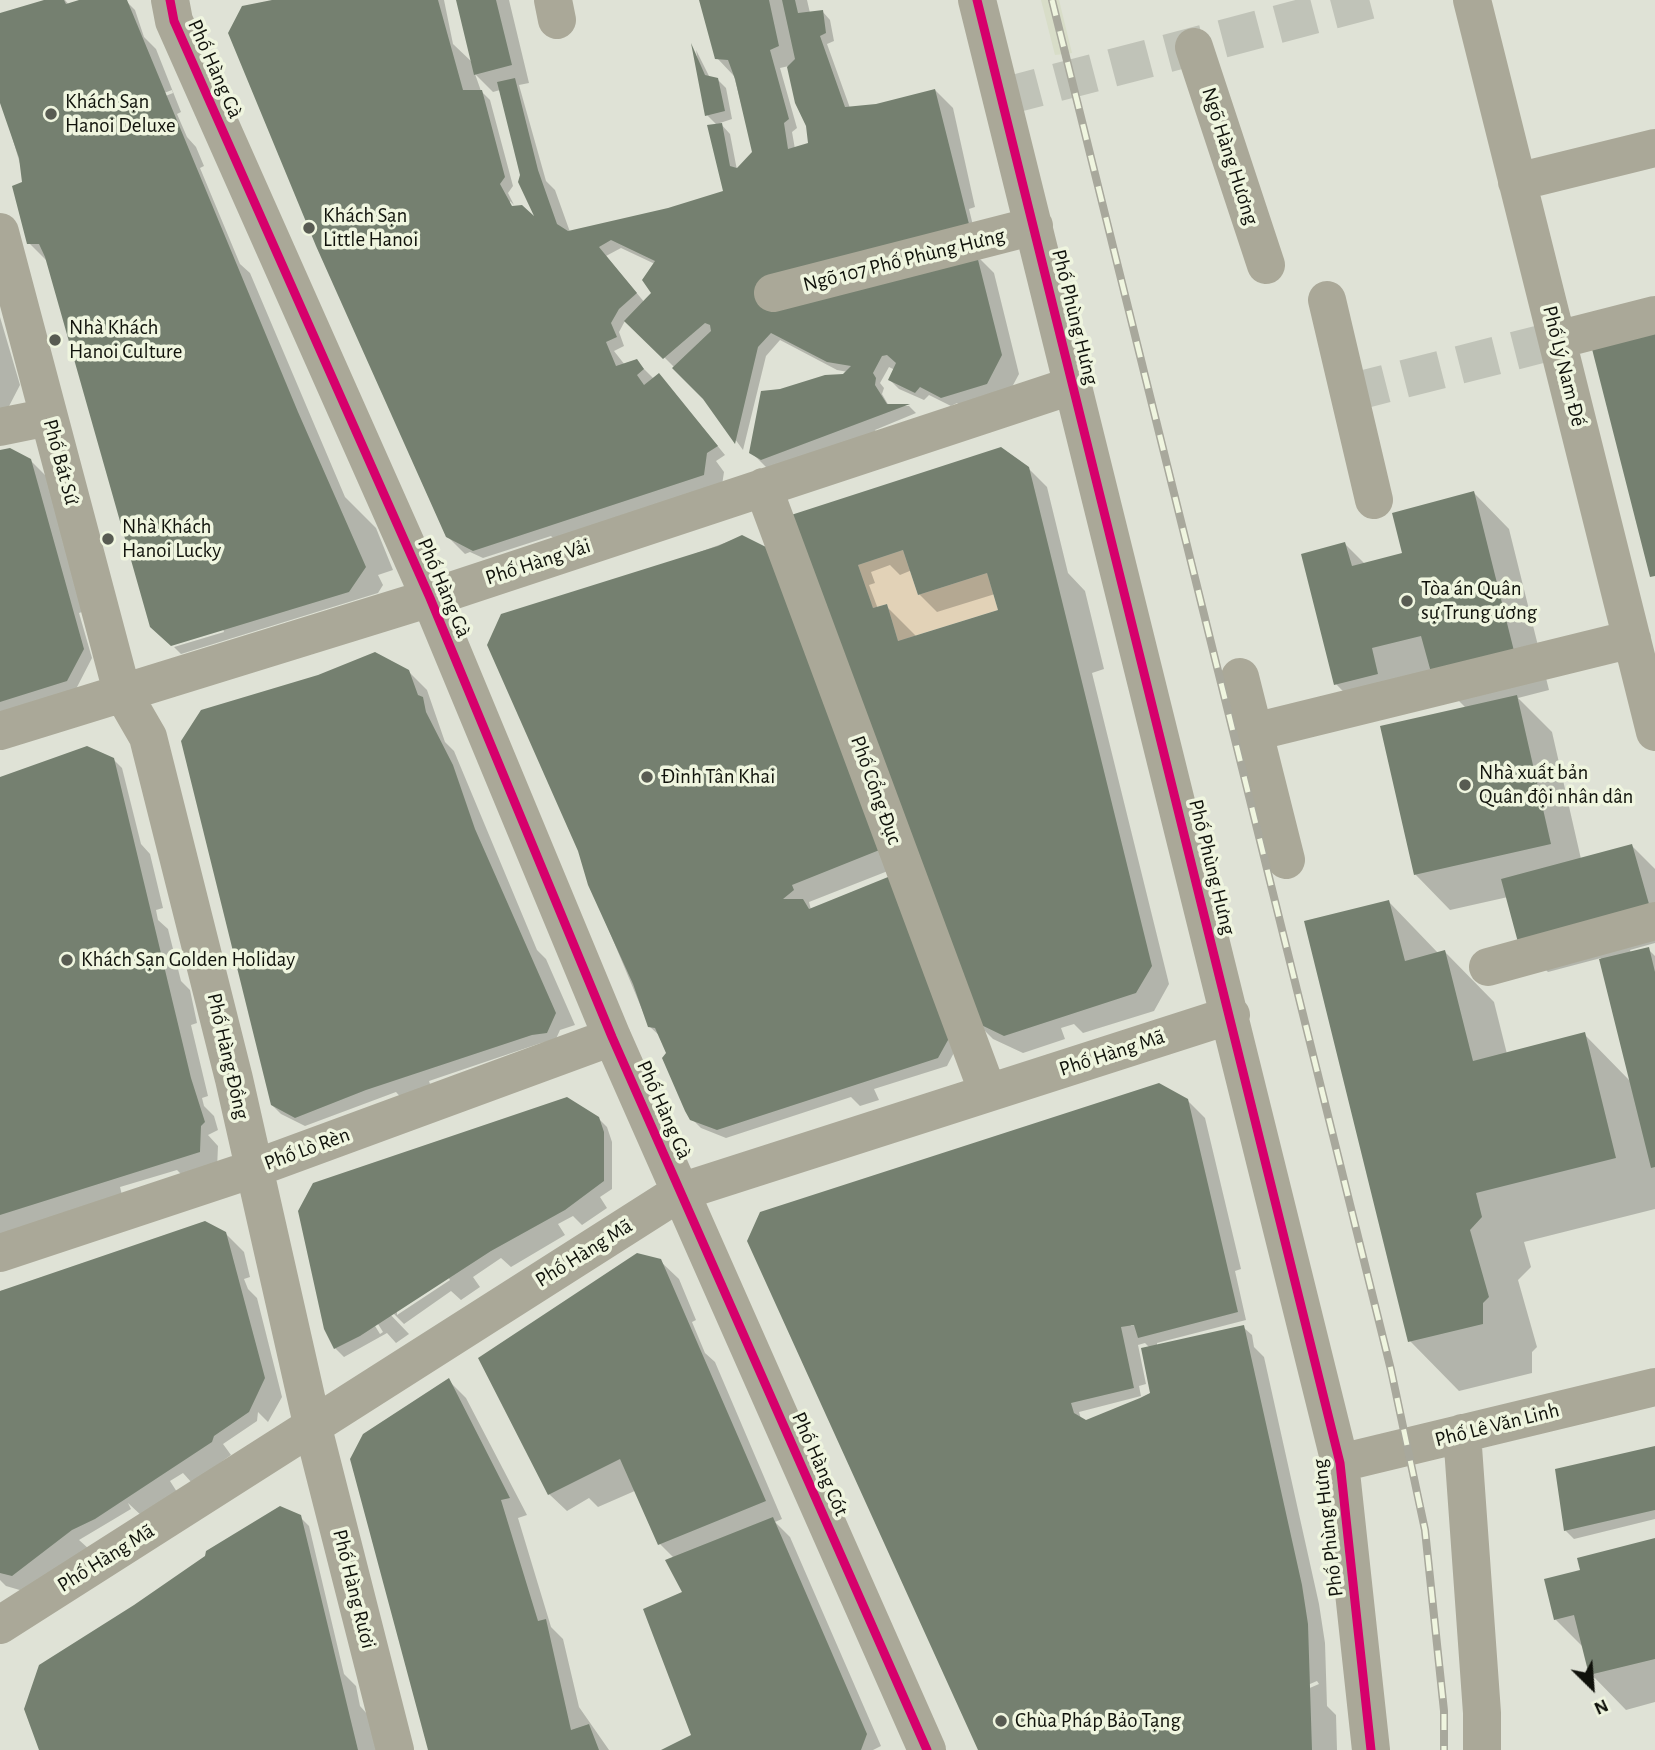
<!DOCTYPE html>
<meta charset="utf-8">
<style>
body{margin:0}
#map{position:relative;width:1655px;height:1750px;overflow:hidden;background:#dfe2d6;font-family:"Alegreya Sans",sans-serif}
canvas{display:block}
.north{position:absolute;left:1557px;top:1652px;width:70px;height:70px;-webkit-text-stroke:5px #eff5df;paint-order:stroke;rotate:155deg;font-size:19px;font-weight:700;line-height:28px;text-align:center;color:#10120b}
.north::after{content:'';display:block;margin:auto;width:24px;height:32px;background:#10120b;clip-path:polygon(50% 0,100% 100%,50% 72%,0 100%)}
</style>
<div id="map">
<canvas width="1655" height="1750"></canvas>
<div class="north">N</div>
</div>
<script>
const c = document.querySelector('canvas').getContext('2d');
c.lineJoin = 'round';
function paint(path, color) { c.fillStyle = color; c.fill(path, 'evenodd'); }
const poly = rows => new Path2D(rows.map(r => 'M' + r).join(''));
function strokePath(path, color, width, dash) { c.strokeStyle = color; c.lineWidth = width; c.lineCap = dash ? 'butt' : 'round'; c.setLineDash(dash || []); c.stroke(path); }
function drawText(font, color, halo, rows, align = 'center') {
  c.font = font + ' "Alegreya Sans",sans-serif'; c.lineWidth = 7; c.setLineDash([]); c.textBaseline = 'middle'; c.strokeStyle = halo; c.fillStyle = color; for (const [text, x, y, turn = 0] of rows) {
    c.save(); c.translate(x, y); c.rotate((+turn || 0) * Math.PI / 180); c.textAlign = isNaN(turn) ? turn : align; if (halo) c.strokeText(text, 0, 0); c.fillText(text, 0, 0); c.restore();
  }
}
paint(poly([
 [1041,0,1059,0,1072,53,1055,55]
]), '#d8ddc8');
paint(poly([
 [903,550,918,595,987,573,998,610,898,641,887,604,873,608,858,565]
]), '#e2d2b7');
paint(poly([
 [50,0,65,0,69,5,84,0,126,1,135,10,144,37,156,49,181,112,177,114,187,137,196,147,204,166,200,168,240,264,250,273,345,497,376,528,393,570,378,575,383,585,378,593,181,654,174,647,224,632,223,629,47,261,29,243,26,184,0,96,0,14],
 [172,90,173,93,148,103,148,99],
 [279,0,444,0,453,44,473,63,457,0,509,0,529,83,519,85,546,181,555,190,570,232,688,205,725,192,717,125,707,115,696,50,710,78,717,79,726,88,732,119,720,123,730,134,737,170,754,153,734,76,717,58,701,0,807,0,810,13,822,11,830,20,834,41,827,44,850,108,876,106,935,90,953,108,975,207,969,209,978,246,976,255,994,273,1019,374,1004,402,970,411,957,403,951,406,929,395,924,400,899,389,890,380,895,370,889,367,880,383,884,388,882,394,889,406,909,406,916,413,875,430,879,435,769,470,751,452,781,391,844,376,848,372,837,370,780,340,766,356,743,450,705,398,626,319,619,332,624,346,614,351,625,365,636,361,654,379,667,384,725,455,716,461,724,472,721,492,559,544,551,536,483,558,470,552,465,554,447,536,402,435],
 [789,66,808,125,810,144,795,149,792,132,797,128,780,68],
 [475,74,493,92,500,90,521,175,539,223,510,207,510,201,514,205,508,193,513,186,490,100,481,91],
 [621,248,655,264,654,294,645,303,606,256],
 [0,317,20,385,6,412,0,413],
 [0,452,30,460,49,479,85,611,79,613,92,658,76,689,0,726],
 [1028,468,1047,487,1068,573,1085,591,1104,669,1092,673,1169,984,1154,1011,1083,1033,1074,1024,1061,1028,1065,1039,1023,1053,993,1039,974,1020,811,581],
 [890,565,900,575,912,570,919,594,937,612,995,594,1000,611,917,637,886,606,878,609,869,585,875,583,871,572],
 [1474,493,1509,529,1549,690,1518,698,1552,732,1581,859,1632,846,1655,869,1655,943,1630,950,1631,953,1648,949,1655,956,1655,1209,1524,1242,1531,1267,1518,1280,1537,1347,1532,1352,1532,1373,1459,1391,1410,1341,1389,902,1439,954,1445,952,1494,1002,1507,1054,1584,1034,1631,1082,1601,958,1548,972,1521,945,1508,897,1450,910,1415,874,1466,708,1434,676,1371,720,1336,684,1345,544,1365,564,1404,555],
 [741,537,898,867,809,902,811,910,960,1041,947,1066,874,1089,879,1100,860,1106,851,1097,726,1138,701,1128,692,1119,668,1054,661,1037,649,1026,600,909,672,562],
 [408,671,427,690,445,742,454,751,537,950,546,959,575,1025,560,1030,555,1041,541,1043,429,1081,433,1093,405,1102,396,1092,305,1126,281,1114,272,1105],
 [113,759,122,768,141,844,150,854,163,908,156,910,158,920,168,929,181,981,190,990,197,1023,191,1025,208,1096,202,1098,204,1106,214,1116,218,1130,208,1135,218,1146,217,1169,186,1179,177,1170,120,1187,123,1199,0,1239,0,779],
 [566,1099,598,1118,607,1127,612,1142,612,1189,600,1197,607,1208,582,1225,573,1216,558,1224,565,1235,511,1267,501,1258,473,1277,480,1287,461,1300,451,1291,404,1324,388,1308,386,1310,409,1334,396,1343,387,1333,344,1357,335,1348,326,1328,301,1219,300,1211,315,1185,427,1147,432,1152,430,1146,516,1116,522,1122,519,1115],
 [448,1277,450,1280,397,1315,397,1310],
 [359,1300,363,1300,383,1332,380,1334],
 [1187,1100,1205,1118,1241,1269,1235,1271,1246,1320,1157,1343,1157,1346,1243,1327,1252,1335,1254,1347,1264,1357,1319,1604,1325,1643,1327,1706,1336,1715,1337,1750,980,1750,953,1691],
 [1175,1312,1131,1326,1130,1324],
 [1145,1343,1150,1348,1152,1394,1086,1422,1081,1419,1079,1412,1141,1396,1139,1386,1146,1384,1138,1345],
 [1317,1681,1319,1684,1191,1739,1191,1735],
 [226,1234,244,1252,250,1277,244,1279,248,1289,257,1298,282,1397,268,1422,258,1412,257,1421,223,1444,231,1455,192,1483,183,1473,170,1481,177,1492,143,1517,128,1503,131,1509,79,1540,89,1549,30,1593,6,1586,0,1580,0,1291],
 [660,1261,679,1279,696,1320,692,1322,705,1353,715,1362,782,1519,775,1522,790,1537,881,1746,873,1750,665,1750,693,1736,684,1593,674,1558,660,1544,637,1490,598,1507,589,1498,567,1511,549,1494],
 [448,1380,466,1398,527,1515,518,1518,551,1627,563,1639,579,1707,609,1750,430,1750],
 [1655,1448,1655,1519,1574,1539,1565,1530],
 [300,1517,309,1526,344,1674,356,1686,360,1706,368,1715,377,1750,41,1750],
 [1655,1539,1655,1702,1626,1710,1591,1674,1584,1648,1555,1619,1582,1571]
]), '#0003');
paint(poly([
 [44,0,64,0,66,4,79,0,127,0,298,412,366,567,349,592,171,646,150,627,45,257,39,244,27,244,12,186,22,182,19,158,0,103,0,13],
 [272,0,438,0,463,90,482,90,505,177,500,184,512,206,522,205,534,216,518,182,520,175,497,82,515,78,538,170,557,224,568,231,668,208,723,191,707,125,722,123,730,166,737,168,752,152,735,79,728,60,715,59,699,0,769,0,779,46,770,50,789,119,784,123,788,149,808,143,806,126,795,103,787,67,795,59,782,0,795,0,798,13,823,10,826,33,820,36,845,107,876,104,935,89,1002,355,987,384,941,398,920,387,915,393,888,380,896,363,887,355,882,356,873,373,876,378,875,385,887,404,910,404,761,460,749,453,761,391,780,389,825,375,843,374,851,366,827,362,771,333,758,347,735,444,703,399,672,368,711,331,710,325,705,323,663,359,624,321,651,293,642,280,655,261,611,240,599,247,637,293,619,309,611,323,617,337,606,342,616,366,637,359,644,369,637,375,644,385,659,373,718,446,707,453,704,475,473,551,446,537,316,246,228,33,242,6],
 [456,0,496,0,512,65,474,75],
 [691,43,705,75,718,78,725,111,705,116],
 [1655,333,1655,576,1650,577,1592,349],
 [1001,447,1029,467,1152,966,1136,993,1004,1036,973,1021,788,516],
 [903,550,918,595,987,573,998,610,898,641,887,604,873,608,858,565],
 [10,448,31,459,84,649,67,681,0,702,0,450],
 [1474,491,1515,655,1432,676,1421,636,1372,648,1378,674,1334,685,1301,554,1345,542,1352,566,1402,553,1392,513],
 [742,535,774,551,882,849,792,885,794,890,783,899,803,899,809,909,893,875,953,1031,938,1058,717,1130,690,1120,685,1111,662,1058,666,1053,655,1028,648,1027,633,984,588,885,578,851,487,645,501,614,718,546],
 [375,652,409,670,418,695,423,697,426,712,453,765,475,829,556,1013,547,1033,532,1035,366,1090,295,1118,271,1105,181,741,201,710,318,675],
 [1517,695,1551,844,1414,875,1380,726],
 [87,746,114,758,191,1078,205,1122,201,1126,200,1152,0,1215,0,777],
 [1632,844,1651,911,1519,946,1501,879],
 [1389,900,1405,961,1445,950,1473,1061,1585,1032,1616,1158,1476,1193,1482,1217,1470,1230,1489,1297,1483,1303,1483,1324,1408,1342,1304,921],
 [1649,947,1655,972,1655,1167,1651,1168,1599,959],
 [1159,1083,1188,1099,1238,1312,1138,1338,1134,1325,1121,1327,1134,1388,1071,1403,1074,1413,1086,1420,1140,1398,1150,1393,1141,1348,1244,1325,1302,1585,1308,1624,1312,1750,978,1750,747,1241,760,1212],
 [567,1097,599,1117,604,1132,604,1181,565,1210,491,1251,360,1336,334,1349,324,1329,298,1211,313,1183],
 [205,1221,226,1232,265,1378,249,1412,214,1436,212,1442,95,1519,72,1530,12,1576,0,1573,0,1291],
 [637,1253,661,1259,766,1501,658,1545,620,1459,548,1495,478,1358],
 [449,1378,510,1498,501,1500,538,1621,546,1619,571,1730,589,1724,599,1750,428,1750,350,1459,363,1434],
 [1655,1446,1655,1510,1564,1531,1555,1469],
 [280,1506,301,1515,358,1750,39,1750,24,1709,39,1665,134,1605,205,1556,206,1551],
 [773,1517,867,1734,861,1750,661,1750,691,1735,643,1609,682,1592,665,1560],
 [1655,1538,1655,1659,1589,1675,1574,1615,1554,1620,1544,1579,1580,1570,1577,1558]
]), '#758070');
strokePath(poly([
 [1002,97,1370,0],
 [1349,393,1557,340]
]), '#c0c3b8', 38, [38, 19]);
strokePath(poly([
 [170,0,174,21,430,598,612,1037,927,1750],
 [553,0,557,20],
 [977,0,1340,1463,1371,1750],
 [1472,0,1655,732],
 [1194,47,1266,265],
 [1517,182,1655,148],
 [0,232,122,692,148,737,234,1079,313,1428,395,1750],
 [773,293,1034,226],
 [1327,300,1374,500],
 [1557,340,1655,315],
 [0,427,49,417],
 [763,487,988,1093],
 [1240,677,1286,860],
 [0,731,430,598,1074,385],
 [1254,732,1632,639],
 [1488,967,1655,921],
 [0,1253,253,1169,612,1037],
 [1462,1433,1482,1713,1482,1750],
 [1340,1463,1655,1387],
 [0,1625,680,1192,1231,1015]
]), '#aaa898', 38);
const rail = poly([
 [1052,0,1391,1370,1425,1530,1444,1711,1444,1750]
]);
strokePath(rail, '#a8a89c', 8);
strokePath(rail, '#eff5df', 5, [16]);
strokePath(poly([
 [170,0,174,21,430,598,612,1037,927,1750],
 [977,0,1340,1463,1371,1750]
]), '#d6006c', 9);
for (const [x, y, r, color] of [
 [51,114,7,"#585b52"],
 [309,228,7,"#585b52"],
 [55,340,7,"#585b52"],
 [108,539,7,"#585b52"],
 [1407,601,7,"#585b52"],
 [647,777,7,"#585b52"],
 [1465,785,7,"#585b52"],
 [67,960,7,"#585b52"],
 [1001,1721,7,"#585b52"]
]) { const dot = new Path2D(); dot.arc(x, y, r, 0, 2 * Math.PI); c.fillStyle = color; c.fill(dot); strokePath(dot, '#eff5df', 2.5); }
drawText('21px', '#10120b', '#eff5df', [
 ["Phố Hàng Gà",215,69,66],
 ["Ngõ Hàng Hương",1230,156,72],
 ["Ngõ 107 Phố Phùng Hưng",904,260,-14],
 ["Phố Phùng Hưng",1075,317,76],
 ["Phố Lý Nam Đế",1564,366,76],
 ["Phố Bát Sứ",61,462,75],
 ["Phố Hàng Vải",538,562,-18],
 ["Phố Hàng Gà",444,588,67],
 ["Phố Cổng Đục",876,790,70],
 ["Phố Phùng Hưng",1212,867,76],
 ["Phố Hàng Mã",1112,1053,-18],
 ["Phố Hàng Đồng",228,1056,77],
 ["Phố Hàng Gà",664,1110,66],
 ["Phố Lò Rèn",307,1149,-20],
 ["Phố Hàng Mã",584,1253,-32],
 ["Phố Lê Văn Linh",1497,1425,-14],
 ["Phố Hàng Cót",820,1464,66],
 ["Phố Phùng Hưng",1328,1528,-97],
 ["Phố Hàng Mã",106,1558,-32],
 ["Phố Hàng Rươi",354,1589,76]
]);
drawText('21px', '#10120b', '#eff5df', [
 ["Khách Sạn",65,102],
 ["Hanoi Deluxe",65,126],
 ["Khách Sạn",323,216],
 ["Little Hanoi",323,240],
 ["Nhà Khách",69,328],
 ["Hanoi Culture",69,352],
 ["Nhà Khách",122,527],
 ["Hanoi Lucky",122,551],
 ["Tòa án Quân",1421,589],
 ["sự Trung ương",1421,613],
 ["Nhà xuất bản",1479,773],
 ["Quân đội nhân dân",1479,797],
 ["Đình Tân Khai",661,777],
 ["Khách Sạn Golden Holiday",81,960],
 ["Chùa Pháp Bảo Tạng",1015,1721]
], 'left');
</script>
